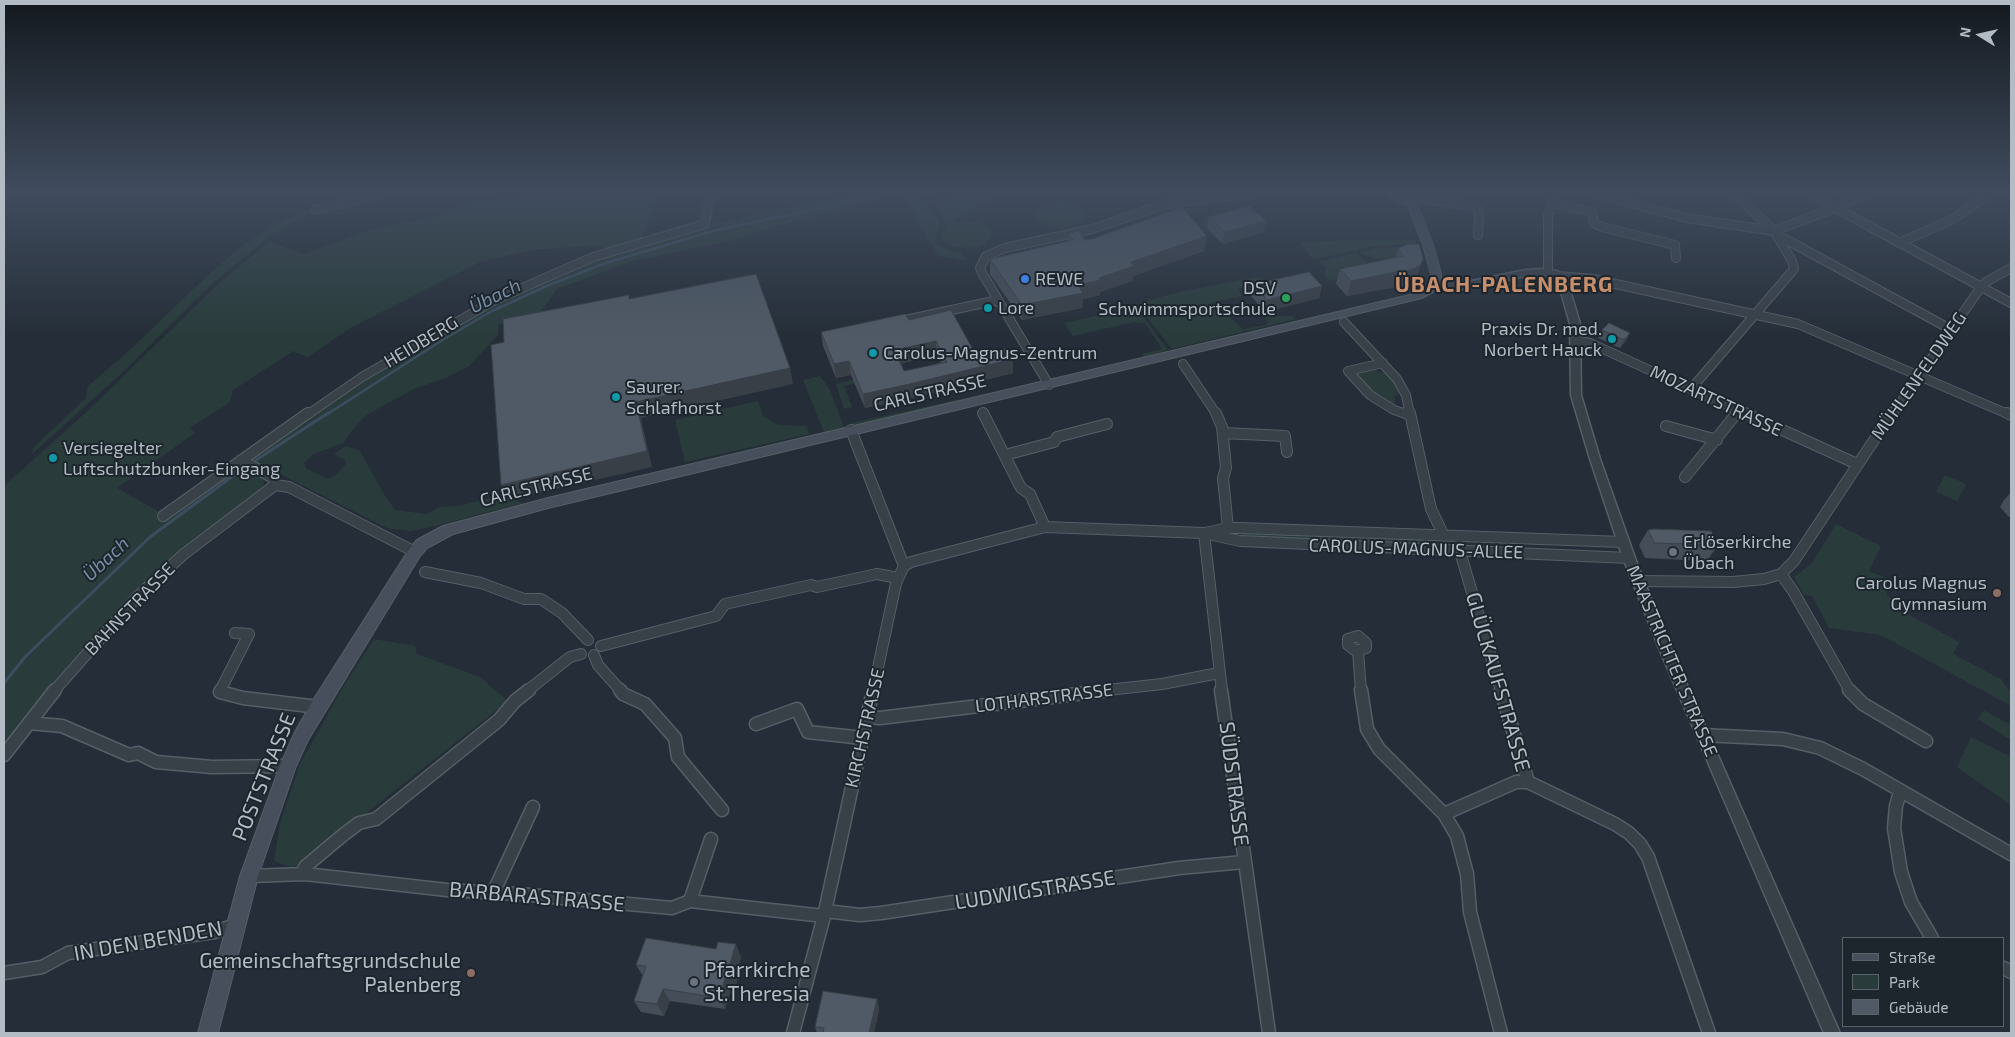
<!DOCTYPE html>
<meta charset="utf-8">
<style>
body{margin:0}
#map{position:relative;width:2015px;height:1037px;overflow:hidden;background:#252e38;font-family:"Exo 2",sans-serif}
canvas{display:block}
.frame{position:absolute;inset:0;border:5px solid #b3bbc4;pointer-events:none}
.legend{position:absolute;left:1842px;top:937px;width:162px;height:90px;box-sizing:border-box;background:#1d252d;border:1px solid #596169;margin:0;padding:6px 9px;list-style:none;font-size:15px;color:#b3bbc4}
.legend li{display:flex;align-items:center;gap:10px;height:25px}
.legend b{width:25px;border:1px solid #596169}
.north{position:absolute;left:1955px;top:10px;width:50px;height:50px;-webkit-text-stroke:4px #1d252d;paint-order:stroke;rotate:280deg;font-size:14px;font-weight:700;line-height:20px;text-align:center;color:#b3bbc4}
.north::after{content:'';display:block;margin:auto;width:18px;height:22px;background:#b3bbc4;clip-path:polygon(50% 0,100% 100%,50% 72%,0 100%)}
</style>
<div id="map">
<canvas width="2015" height="1037"></canvas>
<div class="frame"></div>
<ul class="legend">
<li><b style="height:6px;background:#464f5b"></b>Straße</li>
<li><b style="height:14px;background:#293c3b"></b>Park</li>
<li><b style="height:14px;background:#505a66"></b>Gebäude</li>
</ul>
<div class="north">N</div>
</div>
<script>
const c = document.querySelector('canvas').getContext('2d');
c.lineJoin = 'round';
function paint(path, color) { c.fillStyle = color; c.fill(path, 'evenodd'); }
const poly = rows => new Path2D(rows.map(r => 'M' + r).join(''));
function strokePath(path, color, width, dash) { c.strokeStyle = color; c.lineWidth = width; c.lineCap = dash ? 'butt' : 'round'; c.setLineDash(dash || []); c.stroke(path); }
function drawText(font, color, halo, rows, align = 'center') {
  c.font = font + ' "Exo 2",sans-serif'; c.lineWidth = 4; c.setLineDash([]); c.textBaseline = 'middle'; c.strokeStyle = halo; c.fillStyle = color; for (const [text, x, y, turn = 0] of rows) {
    c.save(); c.translate(x, y); c.rotate((+turn || 0) * Math.PI / 180); c.textAlign = isNaN(turn) ? turn : align; if (halo) c.strokeText(text, 0, 0); c.fillText(text, 0, 0); c.restore();
  }
}
paint(poly([
 [534,193,659,193,642,238,606,249,602,245,531,250,480,262,350,328,308,357,293,351,233,390,230,402,190,428,195,433,117,488,167,516,239,465,263,478,264,484,263,488,129,601,95,637,4,747,4,486,93,406,219,283,269,242,304,254,371,230,439,215,469,203],
 [859,193,916,193,929,204,940,225,935,237,937,244,948,250,960,252,967,261,937,255,902,193,770,228,728,241,630,262,557,289,538,315,498,325,498,335,469,366,448,377,414,389,368,414,358,423,343,443,314,454,304,463,306,468,313,472,328,479,336,475,346,464,345,460,334,454,346,446,360,451,385,496,395,510,427,514,439,507,458,506,503,495,523,503,427,528,410,531,394,529,387,528,248,458,348,388,502,297,594,259,701,226],
 [958,193,1019,193,985,202,953,222,977,221,991,230,991,237,985,244,978,247,962,248,953,247,942,239,941,235,947,225,933,201],
 [1060,202,1080,207,1085,215,1081,223,1061,229,1047,226,1037,219,1036,215,1040,207],
 [317,205,268,238,214,282,124,371,31,455,35,446,86,398,88,386,131,349,207,276,238,249,276,224],
 [1346,240,1415,240,1416,244,1375,246,1313,260,1300,243],
 [1376,248,1408,248,1400,258,1388,261,1365,256,1360,252],
 [1357,253,1369,265,1357,275,1330,281,1324,275,1326,268,1319,261],
 [1258,277,1263,283,1238,289,1242,296,1210,303,1220,315,1226,314,1243,329,1266,325,1268,322,1265,318,1267,316,1291,316,1296,319,1172,349,1139,307,1142,302,1179,292],
 [1136,307,1168,350,1143,357,1142,354,1162,349,1145,323,1134,322,1073,336,1064,323],
 [1374,367,1379,373,1385,371,1396,384,1399,394,1394,396,1396,406,1375,395,1354,372],
 [892,370,899,374,844,386,852,407,844,409,836,384],
 [820,376,830,390,844,427,824,432,803,380],
 [956,400,958,403,893,418,853,426,852,423],
 [758,401,763,416,778,425,807,426,809,434,685,462,675,420],
 [1945,475,1966,484,1957,501,1936,492],
 [1836,524,1881,546,1869,571,1885,578,1887,595,1906,613,1959,642,1953,654,2001,679,2011,693,2011,706,1881,635,1829,628,1812,596,1804,595,1794,577,1812,563],
 [1242,532,1428,538,1430,547,1243,539],
 [374,639,415,646,417,654,480,677,508,701,302,864,292,867,278,863,274,860,280,824,300,764,342,689],
 [1984,710,2011,725,2011,740,1978,719],
 [1971,737,2011,757,2011,805,1957,767]
]), '#293c3b');
strokePath(poly([
 [326,415,444,339,492,311,549,285,603,264,713,231,892,193]
]), '#3c4d5f', 2.5);
strokePath(poly([
 [256,460,328,413],
 [4,683,26,656,150,537,241,470]
]), '#3c4d5f', 3);
const minorFar2 = poly([
 [1593,193,1687,218,1774,231,1835,208,1867,193],
 [1808,193,2011,303],
 [1422,198,1475,207,1479,212,1478,235],
 [1452,203,1455,193],
 [1554,203,1592,212,1594,223,1602,227,1675,245,1676,258],
 [315,210,383,193],
 [1778,238,1785,239,1952,330],
 [1899,243,1951,220,1981,200],
 [1548,272,1548,215,1558,193],
 [1558,276,1593,279,1798,324,2010,415],
 [896,322,998,300],
 [1344,322,1397,379,1406,395,1410,415],
 [1575,340,1590,343,1748,415],
 [1383,363,1348,371,1370,395,1394,410,1409,415],
 [1183,364,1217,415],
 [1049,385,982,273,980,268,986,256,1005,248,1092,229,1167,204,1255,193],
 [1691,389,1794,269,1792,261,1774,231,1733,193],
 [983,413,984,415],
 [307,415,362,377,495,300,593,257,705,224,711,193],
 [1736,415,1739,411],
 [1892,415,1981,287,1986,282,2011,268]
]);
const minorFar1 = poly([
 [983,413,1021,488,1030,494,1045,527],
 [1216,413,1222,427,1226,468,1223,478,1228,528],
 [1405,413,1410,415],
 [1410,413,1431,509,1444,536],
 [1745,413,1857,464],
 [2007,413,2011,415],
 [1666,426,1717,440],
 [851,430,904,566],
 [1223,433,1285,436,1287,452],
 [1005,455,1054,442,1057,437,1107,424],
 [241,460,273,478,275,485,289,487,415,552],
 [1685,477,1737,413],
 [163,516,308,413],
 [1204,533,1222,691],
 [1205,533,1228,528,1239,528,1623,542],
 [1458,545,1501,691],
 [425,572,481,583,524,599,541,599,562,613,588,640],
 [1781,574,1793,591,1850,691],
 [1638,581,1733,582,1764,579,1781,574,1794,561,1892,413],
 [1358,636,1366,643,1366,648,1356,651,1348,645,1348,639,1358,636],
 [601,646,716,616,725,604,811,585,817,587,877,574,898,578],
 [1358,651,1361,691],
 [594,655,598,665,621,691],
 [54,691,138,596,184,554,275,485],
 [220,691,249,634,235,633],
 [527,691,570,657,581,654],
 [873,691,896,583,904,566,911,562,1045,527,1204,533,1240,541,1629,558],
 [1099,691,1162,684,1219,673]
]);
const minor = poly([
 [221,690,220,692,243,698,318,707],
 [620,690,623,694,645,704,675,738,678,757,722,810],
 [1221,690,1269,1033],
 [1361,690,1367,729,1379,749,1444,814],
 [1501,690,1528,782],
 [1849,690,1863,704,1926,741],
 [868,717,880,718,1110,690],
 [29,723,62,726,129,755,138,753,156,762,212,767,288,766],
 [756,724,797,709,808,732,863,738],
 [1703,735,1783,739,1820,748,1863,769,2011,854],
 [4,755,55,690],
 [1900,792,1896,806,1894,828,1901,872,1911,902,1932,938],
 [301,874,306,866,343,835,359,823,376,819,499,720,515,701,529,690],
 [249,876,305,874,447,890,519,894,672,908,690,901,824,916],
 [493,893,533,807],
 [690,901,711,839],
 [825,911,860,915,881,913,1179,868,1244,862],
 [2004,968,2011,972],
 [4,973,42,967,68,953,214,932,236,925],
 [793,1033,824,916,873,690],
 [1501,1033,1470,912,1467,874,1457,836,1444,814,1516,782,1528,782,1615,824,1629,833,1640,844,1648,857,1709,1033]
]);
const tertiary = poly([
 [1542,269,1557,271,1567,280,1580,324,1581,395,1600,459,1635,558,1670,646,1840,1033,1824,1033,1658,646,1623,558,1590,459,1571,395,1570,324,1558,281,1551,275,1526,276,1462,289,1435,285,1430,282,1435,279,1462,283,1526,270,1542,269]
]);
const secondary = poly([
 [1387,193,1398,193,1402,197,1411,199,1416,197,1416,193,1426,193,1425,201,1417,204,1433,245,1441,274,1441,282,1433,292,1422,298,548,508,453,534,427,548,420,556,308,740,296,766,258,876,218,1033,198,1033,240,876,280,766,295,732,312,702,410,548,417,540,443,526,548,498,1414,294,1425,288,1430,282,1431,274,1423,245,1407,204,1395,202,1387,193]
]);
strokePath(minorFar2, '#565e66', 10);
strokePath(minorFar1, '#565e66', 12);
strokePath(minor, '#565e66', 15);
strokePath(tertiary, '#565e66', 3);
strokePath(secondary, '#565e66', 2);
strokePath(minorFar2, '#384048', 8);
strokePath(minorFar1, '#384048', 10);
strokePath(minor, '#384048', 12);
paint(tertiary, '#384048');
paint(secondary, '#464f5b');
paint(poly([
 [1168,193,1197,193,1197,194,1172,197],
 [1208,217,1264,232,1223,244,1207,229],
 [1068,233,1085,240,1204,251,1133,276,1132,281,1100,292,1100,295,1083,299,1082,308,1022,320,990,274,990,259,1068,242],
 [1398,248,1418,273,1416,279,1411,283,1397,288,1396,287,1347,296,1336,284,1340,269,1395,258],
 [1254,284,1322,286,1319,298,1265,312,1251,296],
 [909,320,976,355,1013,359,1013,373,912,398,865,408,851,375,836,378,823,346,821,332],
 [937,355,941,363,904,371,901,363],
 [1602,330,1630,333,1626,341,1620,348,1598,338],
 [2011,492,2011,518,2008,516,2000,507,2004,500],
 [1648,530,1718,545,1707,561,1645,558,1639,545],
 [741,957,736,974,738,978,735,987,731,988,725,1009,670,1001,664,1016,641,1012,634,1001,643,976,636,965],
 [877,999,879,1010,874,1033,817,1033,815,1027]
]), '#454d58');
paint(poly([
 [1173,193,1197,193,1197,194,1172,197],
 [1266,221,1264,232,1223,244,1225,232],
 [1207,236,1204,251,1133,276,1132,281,1100,292,1100,295,1083,299,1082,308,1022,320,1022,305,1099,278,1131,262],
 [1423,258,1416,279,1411,283,1397,288,1402,273],
 [1400,271,1396,287,1347,296,1351,281],
 [1322,286,1319,298,1265,312,1267,300],
 [1630,333,1626,341,1620,348,1624,340],
 [936,341,937,355,896,365,894,350],
 [1013,359,1013,373,912,398,865,408,863,394],
 [849,361,851,375,836,378,834,364],
 [790,368,793,384,641,418,652,467,508,500,501,485,636,402],
 [736,944,741,957,736,974,738,978,735,987,731,988,725,1009,719,998],
 [663,989,670,1001,664,1016,657,1004],
 [877,999,879,1010,874,1033,869,1033]
]), '#383f47');
const building = poly([
 [1249,206,1266,221,1225,232,1208,217,1249,206],
 [1182,207,1207,236,1131,262,1134,266,1099,278,1101,280,1078,285,1083,293,1022,305,990,259,1073,240,1068,233,1079,231,1085,240,1095,238,1182,207],
 [1409,244,1419,244,1423,258,1421,264,1415,268,1402,273,1400,271,1351,281,1340,269,1403,256,1398,248,1409,244],
 [1309,272,1322,286,1267,300,1254,284,1309,272],
 [756,274,790,368,636,402,647,451,501,485,491,345,504,342,503,319,629,295,629,299,756,274],
 [951,310,976,355,1007,348,1013,359,910,384,863,394,849,361,834,364,821,332,905,314,909,320,951,310],
 [936,341,947,362,904,371,894,350,936,341],
 [1609,323,1630,333,1624,340,1602,330,1609,323],
 [1653,529,1711,531,1718,545,1654,543,1648,530,1653,529],
 [646,938,716,949,718,942,736,944,730,964,732,966,729,975,726,976,719,998,663,989,657,1004,634,1001,646,966,636,965,646,938],
 [823,991,877,999,869,1033,823,1033,824,1028,815,1027,823,991]
]);
paint(building, '#505a66');
strokePath(building, '#383f47', 1);
const sky = c.createLinearGradient(0, 0, 0, 338);
sky.addColorStop(0, '#14191f');
sky.addColorStop(0.57, '#404c5e');
sky.addColorStop(1, '#404c5e00');
c.fillStyle = sky;
c.fillRect(0, 0, 2015, 338);
for (const [x, y, r, color] of [
 [1025,279,5,"#3f7fe0"],
 [1286,298,5,"#2e9e5b"],
 [988,308,5,"#0f9aa8"],
 [1612,339,5,"#0f9aa8"],
 [873,353,5,"#0f9aa8"],
 [616,397,5,"#0f9aa8"],
 [53,458,5,"#0f9aa8"],
 [1673,552,5,"#6b7280"],
 [1997,593,5,"#8d6e63"],
 [471,973,5,"#8d6e63"],
 [694,982,5,"#6b7280"]
]) { const dot = new Path2D(); dot.arc(x, y, r, 0, 2 * Math.PI); c.fillStyle = color; c.fill(dot); strokePath(dot, '#1d252d', 2); }
drawText('18px', '#b3bbc4', '#1d252d', [
 ["REWE",1035,279],
 ["DSV",1276,288,"right"],
 ["Schwimmsportschule",1276,309,"right"],
 ["Lore",998,308],
 ["Praxis Dr. med.",1602,329,"right"],
 ["Norbert Hauck",1602,350,"right"],
 ["Carolus-Magnus-Zentrum",883,353],
 ["Saurer.",626,387],
 ["Schlafhorst",626,408],
 ["Versiegelter",63,448],
 ["Luftschutzbunker-Eingang",63,469],
 ["Erlöserkirche",1683,542],
 ["Übach",1683,563],
 ["Carolus Magnus",1987,583,"right"],
 ["Gymnasium",1987,604,"right"]
], 'left');
drawText('18px', '#b3bbc4', '#1d252d', [
 ["HEIDBERG",421,342,-31],
 ["MÜHLENFELDWEG",1919,376,-55],
 ["CARLSTRASSE",930,393,-13],
 ["MOZARTSTRASSE",1716,401,25],
 ["CARLSTRASSE",536,487,-14],
 ["CAROLUS-MAGNUS-ALLEE",1416,549,2],
 ["BAHNSTRASSE",130,609,-46],
 ["MAASTRICHTER STRASSE",1672,661,67],
 ["LOTHARSTRASSE",1044,698,-7],
 ["KIRCHSTRASSE",865,728,-77]
]);
drawText('italic 19px', '#778da4', '#1d252d', [
 ["Übach",495,296,-26],
 ["Übach",106,559,-43]
]);
drawText('21px', '#b3bbc4', '#1d252d', [
 ["GLÜCKAUFSTRASSE",1498,682,74],
 ["POSTSTRASSE",264,777,-68],
 ["SÜDSTRASSE",1234,784,83],
 ["LUDWIGSTRASSE",1035,890,-9],
 ["BARBARASTRASSE",537,897,5],
 ["IN DEN BENDEN",148,941,-10]
]);
drawText('21px', '#b3bbc4', '#1d252d', [
 ["Gemeinschaftsgrundschule",461,961],
 ["Palenberg",461,985],
 ["Pfarrkirche",704,970,"left"],
 ["St.Theresia",704,994,"left"]
], 'right');
c.letterSpacing = '1px';
drawText('bold 22px', '#c78e6b', '#1d252d', [
 ["ÜBACH-PALENBERG",1504,285]
]);
c.letterSpacing = '0px';
</script>
